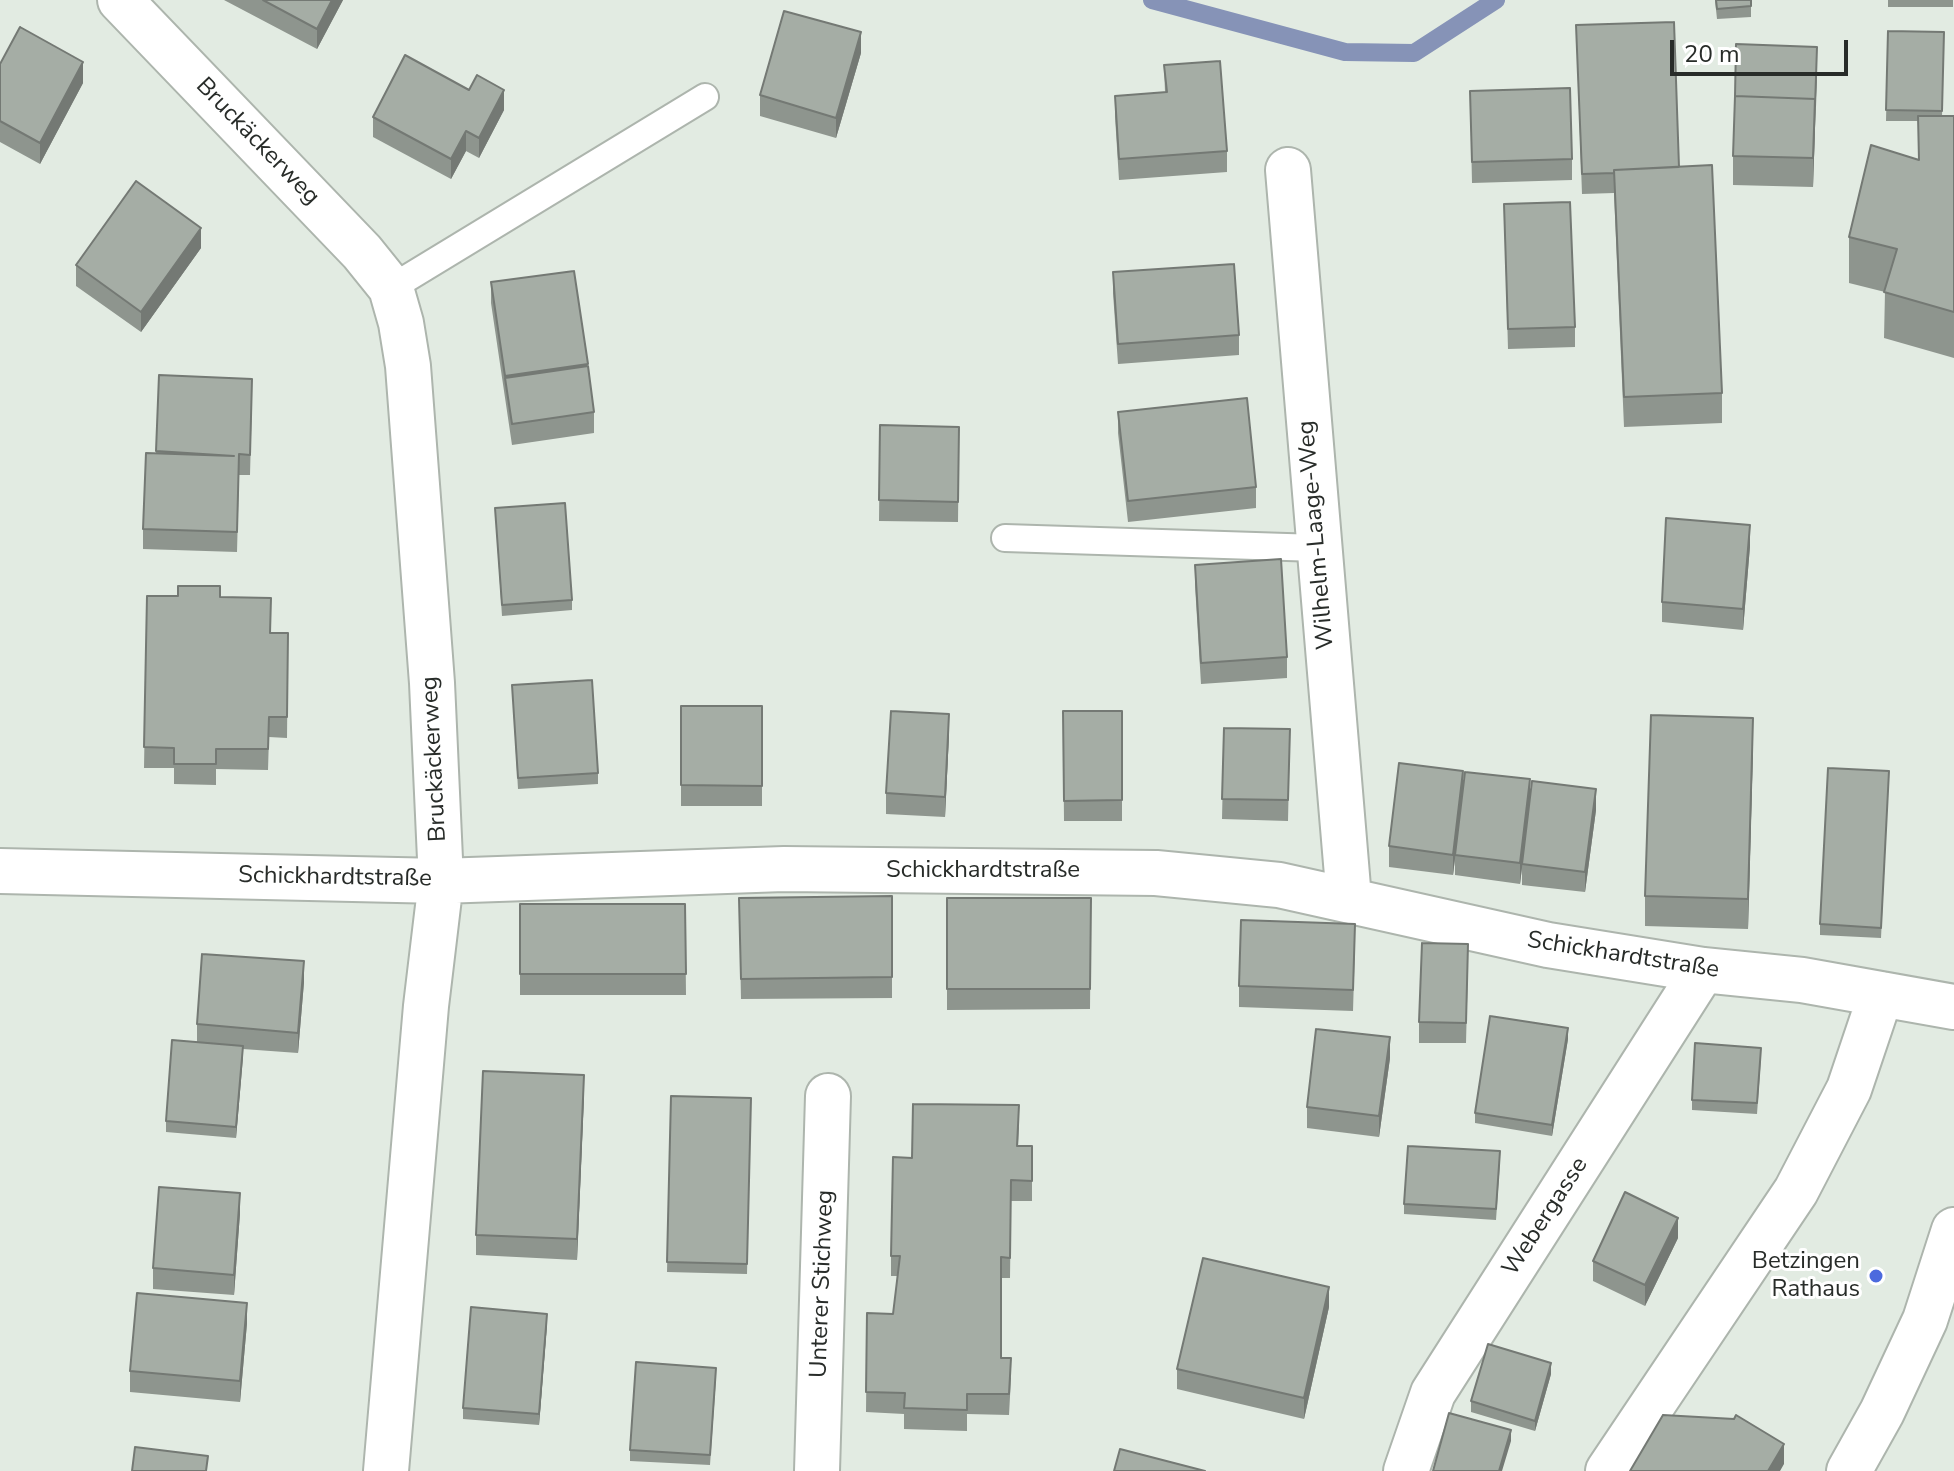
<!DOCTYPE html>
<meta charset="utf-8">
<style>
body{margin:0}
#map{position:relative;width:1954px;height:1471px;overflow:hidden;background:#e2ebe2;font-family:"Nunito Sans",sans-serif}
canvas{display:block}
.scale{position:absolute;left:1670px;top:40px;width:178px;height:36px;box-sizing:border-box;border:4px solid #282c29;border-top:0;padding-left:10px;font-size:24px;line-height:28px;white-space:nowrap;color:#282c29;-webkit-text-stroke:6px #fff;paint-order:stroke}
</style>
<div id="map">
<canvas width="1954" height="1471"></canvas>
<div class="scale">20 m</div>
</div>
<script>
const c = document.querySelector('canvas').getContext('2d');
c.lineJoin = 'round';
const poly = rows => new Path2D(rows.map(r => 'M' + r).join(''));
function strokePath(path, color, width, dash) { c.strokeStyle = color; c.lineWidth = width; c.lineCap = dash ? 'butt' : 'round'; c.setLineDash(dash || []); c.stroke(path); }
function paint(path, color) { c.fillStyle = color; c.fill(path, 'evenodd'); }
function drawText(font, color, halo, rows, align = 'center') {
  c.font = font + ' "Nunito Sans",sans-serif'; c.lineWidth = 6; c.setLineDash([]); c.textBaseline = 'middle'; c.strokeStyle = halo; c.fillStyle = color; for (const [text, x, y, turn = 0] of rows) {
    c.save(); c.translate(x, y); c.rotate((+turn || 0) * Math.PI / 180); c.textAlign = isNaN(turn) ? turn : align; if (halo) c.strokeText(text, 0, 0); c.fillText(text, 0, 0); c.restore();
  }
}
strokePath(poly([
 [1152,0,1345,52,1414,53,1496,0]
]), '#8693b7', 18);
const lane = poly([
 [391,288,705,97],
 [1005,538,1318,548]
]);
const street = poly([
 [120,0,362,252,391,288,401,323,408,366,432,683,441,881,426,1006,386,1471],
 [1288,170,1349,899],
 [0,871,441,881,784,869,1156,873,1279,885,1548,945,1703,970,1802,980,1954,1007],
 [817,1471,828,1096],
 [1406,1471,1433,1393,1703,970],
 [1608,1471,1796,1191,1849,1089,1881,994]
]);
const secondary = poly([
 [1849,1471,1882,1412,1925,1320,1954,1230]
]);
strokePath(lane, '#adb5ad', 30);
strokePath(street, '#adb5ad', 48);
strokePath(secondary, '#adb5ad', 48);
strokePath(lane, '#fff', 26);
strokePath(street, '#fff', 44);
strokePath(secondary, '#fff', 44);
paint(poly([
 [224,0,343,0,317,49],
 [1715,0,1751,0,1751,17,1717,19],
 [1888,0,1953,0,1953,7,1888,7],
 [1576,25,1679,167,1722,393,1722,423,1624,427,1614,193,1582,194],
 [1888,31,1944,32,1942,116,1954,116,1954,358,1884,338,1885,292,1849,283,1849,237,1918,160,1918,121,1886,121],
 [861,53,836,138,760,116,760,95],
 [0,64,83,83,40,164,0,142],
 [1164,65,1227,151,1227,172,1119,180,1115,116,1115,96,1165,92],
 [1817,68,1813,187,1733,185,1733,156],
 [1470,91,1572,159,1572,180,1472,183],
 [504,110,479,158,466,151,451,179,373,137,373,117],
 [1504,204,1575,327,1575,347,1508,349],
 [201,248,141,332,76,286,76,265],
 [574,271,594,412,594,433,512,445,491,303,491,282],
 [1113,272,1239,335,1239,355,1118,364,1113,293],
 [159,375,252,399,250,475,239,475,237,552,143,549,143,529,156,453],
 [1118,412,1256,487,1256,508,1128,522,1118,433],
 [880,425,959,427,958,522,879,521],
 [495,508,572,600,572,610,502,616],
 [1750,546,1743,630,1662,622,1662,602],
 [1195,565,1287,657,1287,678,1201,684,1195,585],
 [147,596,220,597,271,633,288,633,287,738,269,737,268,770,216,769,216,785,174,784,174,768,144,768],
 [512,685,598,773,598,784,518,789],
 [681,706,762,706,762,806,681,806],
 [1063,711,1122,711,1122,821,1064,821],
 [1224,728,1290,729,1288,821,1222,819],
 [949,734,945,817,886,814,886,793],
 [1753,748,1748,929,1645,926,1645,896],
 [1889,771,1881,938,1820,935,1820,924],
 [1463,787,1530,797,1596,810,1585,892,1522,885,1522,868,1520,884,1455,875,1455,859,1453,875,1389,867,1389,846],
 [892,896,892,998,741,999,739,898],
 [947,898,1091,898,1090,1009,947,1010],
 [520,904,685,904,686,995,520,995],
 [1355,944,1353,1011,1239,1007,1239,986],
 [1468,965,1466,1043,1419,1043,1419,1022],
 [304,982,298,1053,243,1049,236,1138,166,1132,166,1121,197,1042,197,1024],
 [1568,1039,1552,1136,1475,1123,1475,1113],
 [1390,1058,1379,1137,1307,1128,1307,1107],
 [1761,1058,1757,1114,1692,1110,1692,1100],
 [584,1095,577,1260,476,1255,476,1235],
 [671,1096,751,1098,747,1274,667,1272],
 [1019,1126,1018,1146,1032,1146,1032,1201,1011,1201,1010,1278,1001,1278,1001,1358,1011,1378,1009,1415,967,1414,967,1431,904,1429,904,1414,866,1412,867,1313,893,1314,898,1276,891,1276,891,1256],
 [1500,1162,1496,1220,1404,1214,1404,1204],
 [240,1213,234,1295,153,1289,153,1268],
 [1678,1238,1645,1306,1593,1281,1593,1261],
 [1329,1307,1304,1419,1177,1389,1177,1369],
 [247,1323,240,1402,130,1392,130,1371],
 [547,1324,539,1425,463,1419,463,1408],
 [1551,1374,1535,1431,1471,1412,1471,1401],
 [716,1378,710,1465,630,1461,630,1450]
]), '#8e958e');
paint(poly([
 [332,0,343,0,317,49,317,29],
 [861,32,861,53,836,138,836,118],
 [1817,47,1817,68,1813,187,1813,158],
 [83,62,83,83,40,164,40,143],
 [504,90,504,110,479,158,479,138],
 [466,131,466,151,451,179,451,159],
 [201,228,201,248,141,332,141,312],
 [1750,525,1750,546,1743,630,1743,609],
 [949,714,949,734,945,817,945,797],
 [1753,718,1753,748,1748,929,1748,899],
 [1463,771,1463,792,1453,875,1453,855],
 [1530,779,1530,800,1520,884,1520,863],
 [1596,789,1596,810,1585,892,1585,872],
 [304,961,304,982,298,1053,298,1033],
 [1568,1028,1568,1039,1552,1136,1552,1125],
 [1390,1037,1390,1058,1379,1137,1379,1116],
 [243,1046,243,1057,236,1138,236,1127],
 [584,1075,584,1095,577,1260,577,1239],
 [240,1193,240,1213,234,1295,234,1275],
 [1678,1218,1678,1238,1645,1306,1645,1285],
 [1329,1287,1329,1307,1304,1419,1304,1398],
 [247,1303,247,1323,240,1402,240,1381],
 [547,1314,547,1324,539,1425,539,1414],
 [1551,1363,1551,1374,1535,1431,1535,1421],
 [1511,1430,1511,1441,1502,1471,1499,1471],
 [1784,1444,1784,1464,1780,1471,1768,1471]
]), '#747974');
const building = poly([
 [263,0,332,0,317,29,263,0],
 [1716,0,1751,0,1751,6,1717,9,1716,0],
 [784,11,861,32,836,118,760,95,784,11],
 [1674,22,1679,167,1614,170,1614,173,1582,174,1576,25,1674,22],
 [20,27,83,62,40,143,0,121,0,64,20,27],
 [1888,31,1944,32,1942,111,1886,110,1888,31],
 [1736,44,1817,47,1815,107,1815,99,1735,96,1736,44],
 [405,55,469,90,477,75,504,90,479,138,466,131,451,159,373,117,405,55],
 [1220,61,1227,151,1119,159,1115,96,1167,92,1164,65,1220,61],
 [1570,88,1572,159,1472,162,1470,91,1570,88],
 [1735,96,1815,99,1813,158,1733,156,1735,96],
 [1918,116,1954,116,1954,312,1884,292,1897,249,1849,237,1871,145,1919,160,1918,116],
 [1712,165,1722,393,1624,397,1614,170,1712,165],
 [136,181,201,228,141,312,76,265,136,181],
 [1570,202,1575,327,1508,329,1504,204,1570,202],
 [1234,264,1239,335,1118,344,1113,272,1234,264],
 [574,271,588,364,505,376,491,282,574,271],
 [588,366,594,412,512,424,505,378,588,366],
 [159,375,252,379,250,455,239,454,237,532,143,529,146,453,234,456,156,451,159,375],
 [1247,398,1256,487,1128,501,1118,412,1247,398],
 [880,425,959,427,958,502,879,500,880,425],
 [565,503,572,600,502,605,495,508,565,503],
 [1666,518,1750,525,1743,609,1662,602,1666,518],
 [1281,559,1287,657,1201,663,1195,565,1281,559],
 [178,586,220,586,220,597,271,598,270,633,288,633,287,717,269,717,268,749,216,749,216,764,174,764,174,748,144,747,147,596,178,596,178,586],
 [592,680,598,773,518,778,512,685,592,680],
 [681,706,762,706,762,786,681,785,681,706],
 [891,711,949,714,945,797,886,793,891,711],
 [1063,711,1122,711,1122,800,1064,801,1063,711],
 [1651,715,1753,718,1748,899,1645,896,1651,715],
 [1224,728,1290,729,1288,800,1222,799,1224,728],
 [1399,763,1463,771,1453,855,1389,846,1399,763],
 [1828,768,1889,771,1881,928,1820,924,1828,768],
 [1465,772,1530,779,1520,863,1455,855,1465,772],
 [1532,781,1596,789,1585,872,1522,864,1532,781],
 [892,896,892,977,741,979,739,898,892,896],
 [947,898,1091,898,1090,989,947,989,947,898],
 [520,904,685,904,686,974,520,974,520,904],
 [1241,920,1355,924,1353,990,1239,986,1241,920],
 [1422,943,1468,944,1466,1023,1419,1022,1422,943],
 [202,954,304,961,298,1033,197,1024,202,954],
 [1490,1016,1568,1028,1552,1125,1475,1113,1490,1016],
 [1316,1029,1390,1037,1379,1116,1307,1107,1316,1029],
 [172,1040,243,1046,236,1127,166,1121,172,1040],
 [1695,1043,1761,1048,1757,1103,1692,1100,1695,1043],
 [483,1071,584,1075,577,1239,476,1235,483,1071],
 [671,1096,751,1098,747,1264,667,1262,671,1096],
 [913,1104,1019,1105,1017,1146,1032,1146,1032,1181,1011,1180,1010,1258,1001,1257,1001,1358,1011,1358,1009,1394,967,1394,967,1410,904,1408,905,1393,866,1392,867,1313,893,1314,900,1256,891,1256,893,1157,912,1158,913,1104],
 [1408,1146,1500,1151,1496,1209,1404,1204,1408,1146],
 [159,1187,240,1193,234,1275,153,1268,159,1187],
 [1625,1192,1678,1218,1645,1285,1593,1261,1625,1192],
 [1203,1258,1329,1287,1304,1398,1177,1369,1203,1258],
 [137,1293,247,1303,240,1381,130,1371,137,1293],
 [471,1307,547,1314,539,1414,463,1408,471,1307],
 [1488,1344,1551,1363,1535,1421,1471,1401,1488,1344],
 [636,1362,716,1368,710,1455,630,1450,636,1362],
 [1449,1413,1511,1430,1499,1471,1433,1471,1449,1413],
 [1663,1415,1734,1419,1736,1415,1784,1444,1768,1471,1630,1471,1663,1415],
 [135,1447,208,1456,206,1471,132,1471,135,1447],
 [1120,1449,1205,1471,1114,1471,1120,1449]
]);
paint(building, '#a5ada5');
strokePath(building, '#747974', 2);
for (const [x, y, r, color] of [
 [1876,1276,8,"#4c6ade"]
]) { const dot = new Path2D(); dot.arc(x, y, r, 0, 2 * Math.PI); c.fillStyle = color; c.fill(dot); strokePath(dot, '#fff', 3); }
drawText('24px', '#282c29', '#fff', [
 ["Bruckäckerweg",257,142,46],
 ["Wilhelm-Laage-Weg",1317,535,-95],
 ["Bruckäckerweg",435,759,-93],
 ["Schickhardtstraße",983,871],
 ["Schickhardtstraße",335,878,1],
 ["Schickhardtstraße",1623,956,9],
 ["Webergasse",1546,1217,-57],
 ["Unterer Stichweg",823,1284,-88]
]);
drawText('24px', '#282c29', '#fff', [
 ["Betzingen",1860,1262],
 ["Rathaus",1860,1290]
], 'right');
</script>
